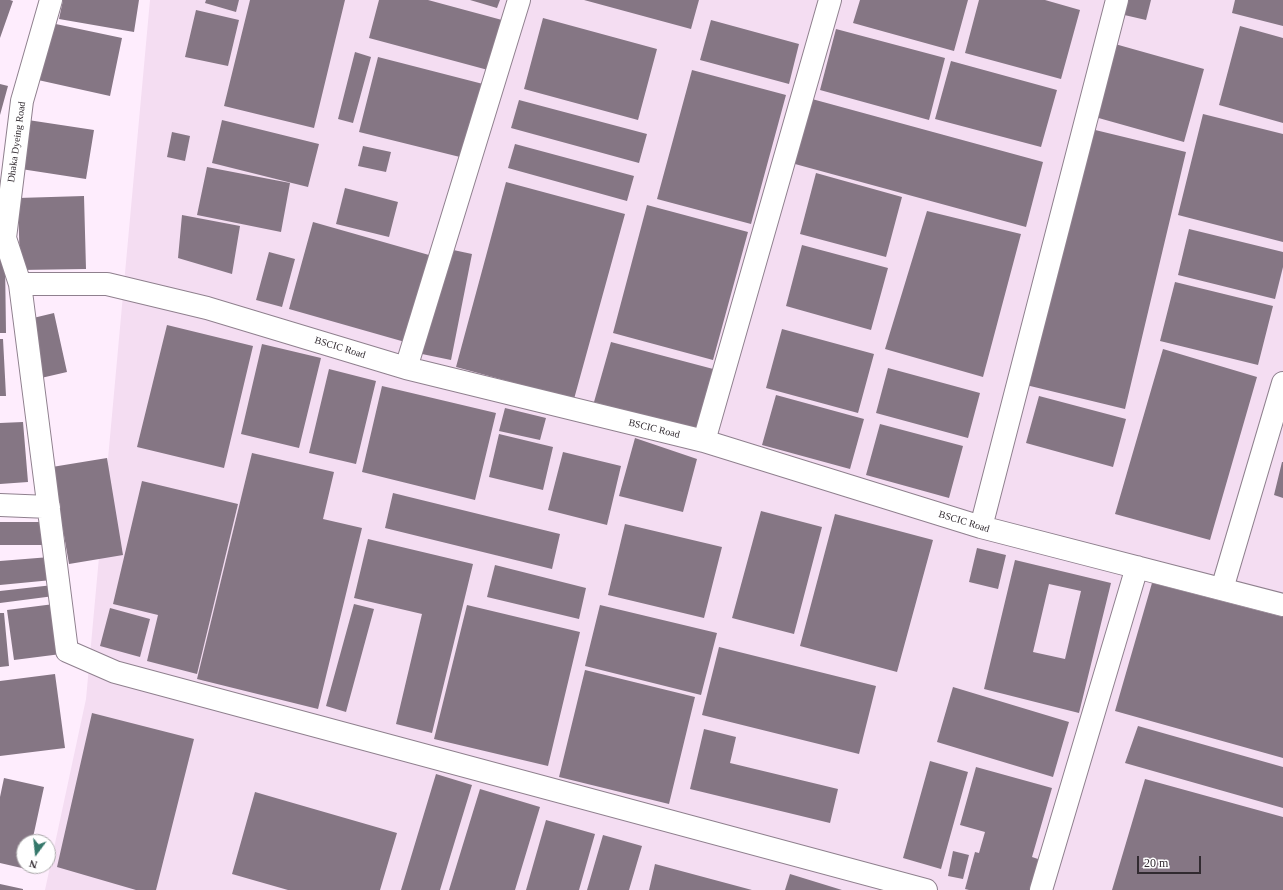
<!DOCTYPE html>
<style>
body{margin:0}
#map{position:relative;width:1283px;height:890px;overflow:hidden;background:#feedfd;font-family:Georgia,serif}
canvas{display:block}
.north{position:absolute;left:16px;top:834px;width:40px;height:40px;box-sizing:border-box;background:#fff;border:1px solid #adaaac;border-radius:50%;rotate:195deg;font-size:11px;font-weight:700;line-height:16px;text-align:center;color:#312a30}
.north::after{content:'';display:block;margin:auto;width:14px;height:18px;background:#35786b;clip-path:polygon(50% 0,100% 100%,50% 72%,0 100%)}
.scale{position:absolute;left:1137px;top:856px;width:64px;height:18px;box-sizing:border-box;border:2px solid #312a30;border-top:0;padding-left:5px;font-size:12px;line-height:14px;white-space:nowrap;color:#312a30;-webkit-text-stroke:3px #fff;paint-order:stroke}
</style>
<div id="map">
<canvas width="1283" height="890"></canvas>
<div class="north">N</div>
<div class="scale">20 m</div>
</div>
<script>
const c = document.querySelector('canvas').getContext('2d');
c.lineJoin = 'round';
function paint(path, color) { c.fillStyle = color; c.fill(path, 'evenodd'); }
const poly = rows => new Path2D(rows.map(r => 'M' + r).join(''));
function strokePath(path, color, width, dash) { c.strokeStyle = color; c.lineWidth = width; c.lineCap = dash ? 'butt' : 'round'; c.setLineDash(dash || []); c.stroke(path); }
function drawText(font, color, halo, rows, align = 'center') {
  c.font = font + ' Georgia,serif'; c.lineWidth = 3; c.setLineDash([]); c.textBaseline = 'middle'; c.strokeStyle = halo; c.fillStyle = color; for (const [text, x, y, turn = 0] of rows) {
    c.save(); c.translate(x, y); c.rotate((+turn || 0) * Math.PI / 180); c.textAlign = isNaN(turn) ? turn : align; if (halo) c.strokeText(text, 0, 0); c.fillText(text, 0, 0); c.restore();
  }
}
paint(poly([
 [150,0,1283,0,1283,890,45,890,86,699]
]), '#f4ddf2');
paint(poly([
 [0,0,10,0,13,1,0,38],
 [63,0,139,0,134,32,59,19],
 [206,0,239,0,236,12,205,3],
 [250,0,345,0,314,128,224,106],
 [379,0,428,0,502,20,488,70,369,38],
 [470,0,500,0,497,8],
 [584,0,699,0,691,29],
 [860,0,968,0,954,51,853,23],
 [979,0,1045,0,1080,10,1061,79,965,53],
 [1123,0,1151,0,1146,20,1120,14],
 [1235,0,1283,0,1283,26,1232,13],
 [196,10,239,20,228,66,185,57],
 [543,18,657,49,638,120,524,89],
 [711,20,799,44,789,84,700,60],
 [51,23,122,38,110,96,38,80],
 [1240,26,1283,38,1283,123,1219,105],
 [836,29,945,58,929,120,820,90],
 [1115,44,1204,69,1184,142,1095,117],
 [355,52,371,57,353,123,338,119],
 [378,57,483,84,464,158,359,132],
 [951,61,1057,90,1041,147,935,119],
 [692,70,786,95,751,224,657,199],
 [0,84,8,86,0,115],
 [812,99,1043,162,1026,227,795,164],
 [519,100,647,134,639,163,511,128],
 [1203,114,1283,134,1283,242,1178,215],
 [28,120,94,130,86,179,21,169],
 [222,120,319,144,308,187,212,163],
 [1087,128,1186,152,1125,409,1026,385],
 [172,132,190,136,185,161,167,157],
 [515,144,634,176,627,201,508,168],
 [363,146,391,152,386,172,358,166],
 [207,167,290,183,281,232,197,215],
 [816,173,902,197,886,257,800,234],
 [506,182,625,214,574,399,456,367],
 [345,188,398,202,389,237,336,224],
 [84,196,86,269,20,270,18,198],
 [647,205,748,232,713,360,613,333],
 [927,211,1021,234,983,377,885,349],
 [182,215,240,226,232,274,178,258],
 [313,222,429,255,405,342,289,309],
 [1189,229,1283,252,1283,267,1275,299,1178,275],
 [802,245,888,268,871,330,786,306],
 [444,248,472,254,451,360,422,354],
 [269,252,295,259,282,307,256,300],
 [0,261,5,261,6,333,0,333],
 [1175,282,1273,306,1258,365,1160,341],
 [54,313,67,372,41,378,29,319],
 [167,325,253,346,224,468,137,447],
 [782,329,874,354,858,413,766,388],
 [0,339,3,339,6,396,0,396],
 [611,342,717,370,701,431,594,402],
 [262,344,321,358,299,448,241,434],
 [1163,349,1257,377,1210,540,1115,514],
 [888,368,980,393,968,438,876,413],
 [329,369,376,381,356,464,309,453],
 [382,386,496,413,475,500,362,472],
 [776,395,864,419,850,469,762,445],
 [1039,396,1126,419,1113,467,1026,443],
 [505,408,546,418,540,440,499,431],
 [23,422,28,482,0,484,0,423],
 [880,424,963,446,949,498,866,475],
 [499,434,553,447,543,490,489,477],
 [635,438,697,459,683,512,619,496],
 [563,452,621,466,607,525,548,510],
 [252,453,334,472,323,519,362,528,318,709,197,679],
 [107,458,123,555,69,564,52,467],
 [1282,462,1283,462,1283,498,1274,495],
 [142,481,238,504,197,674,147,661,158,615,113,604],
 [393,493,560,534,552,569,385,528],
 [761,511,822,527,794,634,732,618],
 [835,514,933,540,897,672,800,646],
 [0,522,43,522,43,545,0,545],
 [625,524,722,547,704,618,608,595],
 [368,539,473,564,432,733,396,724,422,614,354,598],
 [977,548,1006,555,998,589,969,582],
 [50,557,52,580,0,585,0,561],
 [1015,560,1111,583,1079,713,984,689],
 [1049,584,1081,591,1065,659,1033,652],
 [495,565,586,588,579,619,487,597],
 [1152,583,1283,617,1283,758,1115,711],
 [53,585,54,596,0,603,0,591],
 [54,604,61,654,14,660,7,610],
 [354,604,374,609,346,712,326,706],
 [467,605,580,632,548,766,434,739],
 [600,605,717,633,701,695,585,666],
 [110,608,150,619,140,657,100,646],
 [0,613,4,613,9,666,0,667],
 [719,647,876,686,859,754,702,715],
 [585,670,695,697,669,804,559,777],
 [55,674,65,748,0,756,0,681],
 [953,687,1069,722,1053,777,937,742],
 [92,713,194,739,156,890,136,890,57,867],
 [1138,726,1283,767,1283,808,1125,763],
 [704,729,736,737,730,763,838,789,830,823,690,789],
 [930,761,968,772,941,869,903,858],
 [976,767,1052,788,1032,857,1044,861,1036,890,969,890,965,889,975,852,979,853,985,832,960,825],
 [436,774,472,785,440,890,401,890],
 [4,778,44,787,32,842,24,842,24,866,27,866,26,869,0,863,0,797],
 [1145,779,1283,817,1283,890,1112,890],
 [480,789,540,807,515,890,449,890],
 [255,792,397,833,380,890,288,890,232,874],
 [546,820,595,834,579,890,526,890],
 [603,835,642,846,629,890,587,890],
 [953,851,969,855,963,879,948,876],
 [655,864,752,890,649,890],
 [790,874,842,890,785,890],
 [0,884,23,889,23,890,0,890]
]), '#857684');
const minor = poly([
 [51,0,22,101,5,238,20,284,67,651,115,672,926,890],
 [20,284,107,284,207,308,406,368,704,441,981,527,1283,605],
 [406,368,519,0],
 [704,441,830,0],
 [0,505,49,507],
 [981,527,1117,0],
 [1222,589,1283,383],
 [1041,890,1137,567]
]);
strokePath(minor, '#8f808e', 24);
strokePath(minor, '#fff', 22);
drawText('10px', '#312a30', '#fff', [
 ["Dhaka Dyeing Road",17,142,-82],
 ["BSCIC Road",340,348,17],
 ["BSCIC Road",654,429,14],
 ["BSCIC Road",964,522,17]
]);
</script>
